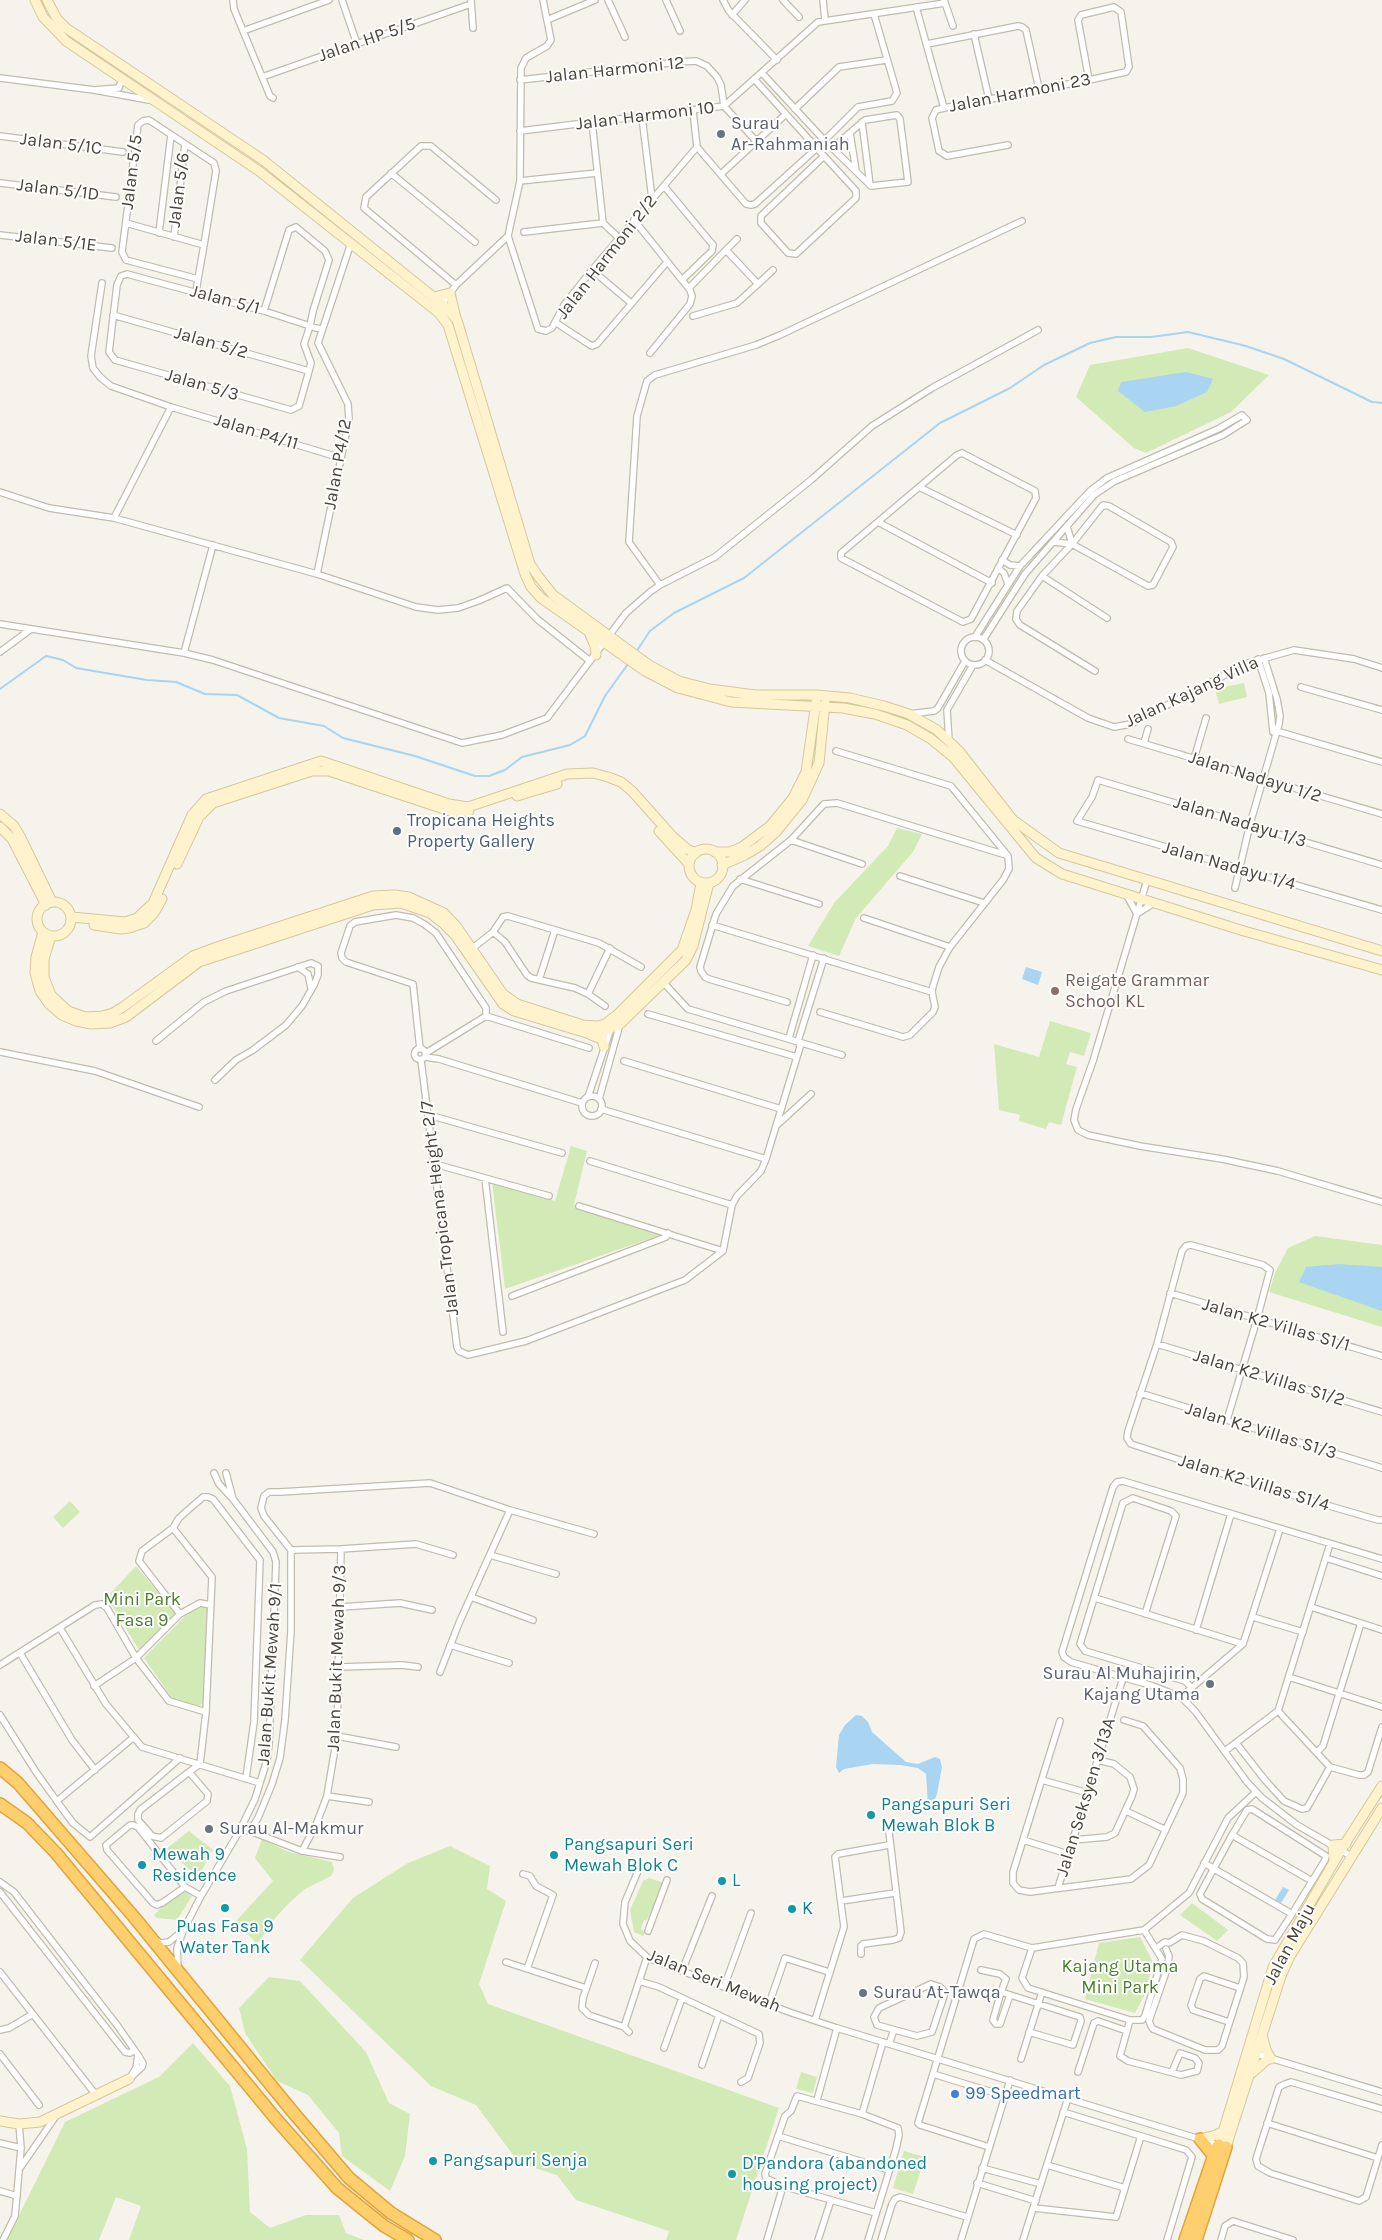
<!DOCTYPE html>
<style>
body{margin:0}
canvas{display:block;background:#f6f3ec}
</style>
<canvas width="1382" height="2240"></canvas>
<script>
const c = document.querySelector('canvas').getContext('2d');
c.lineJoin = 'round';
function paint(path, color) { c.fillStyle = color; c.fill(path, 'evenodd'); }
const poly = rows => new Path2D(rows.map(r => 'M' + r).join(''));
function strokePath(path, color, width, dash) { c.strokeStyle = color; c.lineWidth = width; c.lineCap = dash ? 'butt' : 'round'; c.setLineDash(dash || []); c.stroke(path); }
function drawText(font, color, halo, rows, align = 'center') {
  c.font = font + ' Karla,sans-serif'; c.lineWidth = 4; c.setLineDash([]); c.textBaseline = 'middle'; c.strokeStyle = halo; c.fillStyle = color; for (const [text, x, y, turn = 0] of rows) {
    c.save(); c.translate(x, y); c.rotate((+turn || 0) * Math.PI / 180); c.textAlign = isNaN(turn) ? turn : align; if (halo) c.strokeText(text, 0, 0); c.fillText(text, 0, 0); c.restore();
  }
}
paint(poly([
 [1188,348,1269,375,1231,412,1146,453,1134,448,1076,397,1090,365],
 [1244,683,1247,697,1219,704,1215,689],
 [897,828,922,834,913,852,856,918,839,956,808,946,834,903,888,846],
 [1050,1021,1091,1033,1084,1056,1070,1052,1066,1064,1077,1067,1061,1125,1049,1122,1046,1129,1019,1121,1020,1115,999,1110,994,1044,1039,1057],
 [571,1146,587,1151,574,1205,660,1232,660,1235,505,1289,492,1182,555,1201],
 [1315,1236,1382,1245,1382,1327,1269,1292,1275,1273,1288,1248],
 [70,1501,80,1512,63,1528,53,1517],
 [136,1566,176,1614,139,1650,107,1597],
 [202,1605,207,1608,203,1703,199,1706,172,1698,144,1658,193,1608],
 [189,1831,213,1850,198,1877,166,1849],
 [262,1839,289,1852,332,1862,334,1870,331,1876,305,1889,289,1903,276,1917,257,1944,236,1921,273,1881,255,1858],
 [450,1846,490,1866,487,1889,506,1901,479,1984,488,2004,779,2108,736,2240,666,2240,669,2231,576,2200,557,2175,519,2163,476,2105,431,2086,300,1960,353,1898,408,1863],
 [649,1878,664,1883,647,1920,644,1920,641,1929,645,1932,643,1936,634,1932,630,1910,643,1881],
 [181,1888,192,1896,177,1920,157,1918,154,1915],
 [1192,1903,1228,1930,1217,1941,1180,1915],
 [1140,1937,1153,1962,1146,1992,1135,2013,1085,1999,1099,1943],
 [269,1977,300,1981,366,2052,389,2103,410,2114,405,2156,390,2191,342,2156,339,2133,308,2095,277,2081,245,2033,239,2008],
 [193,2043,230,2086,247,2149,250,2212,270,2228,306,2215,339,2215,346,2233,364,2240,129,2240,141,2206,116,2197,99,2240,7,2240,65,2122,159,2077],
 [801,2072,817,2077,813,2093,796,2089],
 [904,2151,925,2157,913,2194,893,2188]
]), '#d2eab5');
paint(poly([
 [1186,372,1213,379,1207,392,1176,406,1145,412,1118,391,1121,382],
 [1026,967,1042,972,1038,985,1022,979],
 [1339,1264,1382,1267,1382,1311,1299,1282,1306,1267],
 [856,1715,862,1716,868,1722,872,1732,906,1762,918,1764,935,1757,940,1759,942,1767,937,1794,932,1806,928,1806,926,1774,918,1768,900,1765,873,1764,844,1769,839,1773,836,1767,839,1735,845,1725],
 [1283,1887,1289,1890,1281,1903,1275,1900]
]), '#a9d4f2');
strokePath(poly([
 [636,652,650,631,674,613,744,578,940,423,1010,388,1044,365,1090,343,1116,337,1151,337,1188,332,1246,346,1284,359,1372,402,1382,403],
 [0,689,46,656,63,660,76,668,147,680,176,682,205,694,237,695,279,718,324,726,343,738,415,756,475,776,489,776,505,770,522,757,570,745,585,736,605,696,628,664]
]), '#a9d4f2', 2);
const street = poly([
 [233,0,234,9,270,96,273,98],
 [342,0,357,44],
 [471,0,473,28],
 [608,0,625,37],
 [666,0,680,31],
 [723,0,729,11,777,60],
 [783,0,799,17],
 [823,0,825,20],
 [944,0,953,26],
 [916,7,944,108],
 [732,15,745,0],
 [547,20,595,0],
 [243,31,329,0],
 [974,34,989,99],
 [927,44,1018,26,1022,27,1026,30,1039,89],
 [762,73,824,140,871,186,908,182,900,119,897,115,865,120,832,148],
 [262,77,471,4],
 [0,78,94,90],
 [122,78,119,88,94,90,149,100],
 [520,80,678,62,696,61,707,66,717,77,721,85,724,106,756,141],
 [755,80,824,156,856,191,856,198,796,254,788,253,761,223,761,216,824,156],
 [795,109,839,67,886,60],
 [693,111,697,147],
 [642,117,652,199],
 [592,122,603,223,619,238],
 [862,122,870,185],
 [520,131,724,106,818,22,945,3],
 [850,133,856,171],
 [0,136,123,152],
 [1008,145,947,156,939,151,932,118,936,110,944,108,1089,80,1126,72,1129,67,1121,12,1114,7,1081,15,1078,20,1089,80],
 [697,147,746,204,751,205,755,204,817,148,858,107,892,101,897,93,874,14],
 [391,173,475,242],
 [721,174,786,114],
 [520,181,597,173],
 [0,183,116,197],
 [664,186,713,245,712,251,682,280],
 [634,220,690,290,692,296,690,304,650,353],
 [126,223,204,245],
 [524,232,603,223],
 [159,233,171,135],
 [0,235,112,248],
 [508,236,538,329,546,331,552,328,564,305,592,270,697,147],
 [174,237,185,144],
 [726,250,737,239],
 [592,270,631,303],
 [102,283,91,356,93,368,100,377,111,386,171,407,341,458],
 [758,284,773,270],
 [456,285,364,208,366,197,421,146,431,146,496,200],
 [689,288,726,250,758,284,737,303,693,316],
 [196,292,198,279,204,245,216,171,214,163,149,120,143,121,138,125,122,252,126,260,198,279],
 [441,305,456,285,508,236,520,181,521,68,526,58,547,46,551,40,543,0],
 [264,311,289,230,296,227,325,251,329,260,313,311,310,326,304,344,311,363,309,371,299,406,291,410,115,360,109,352,117,285,121,276,127,274,264,311,310,326,316,328,322,329],
 [113,315,309,371],
 [555,322,587,343,592,346,597,344,667,262],
 [962,453,1035,491,1036,498,971,619,963,622,841,558,841,553,957,455,962,453],
 [919,487,1017,535],
 [0,492,49,508,114,518,317,574,416,607,438,610,458,608,478,601,507,588,537,619,590,661],
 [114,518,171,407],
 [878,522,992,583],
 [1067,526,1072,544],
 [1054,542,1072,544,1148,586,1153,585,1173,547,1171,542,1109,506,1103,505,1072,544,1042,576,1017,611,1016,619,1020,625,1095,671],
 [1002,560,1010,565,1020,566],
 [998,568,1004,573,1008,584],
 [317,574,349,420,348,404,318,343,351,243],
 [1042,576,1107,618],
 [660,585,629,542,637,416,647,381,655,375,756,345,780,335,1022,221],
 [0,624,184,653,213,660,462,743,502,735,547,718,626,613,650,592,660,585,715,557,811,480,872,426,932,388,1038,330],
 [975,637,1020,566,1090,491,1107,478,1218,429,1242,415,1247,420,1223,435,1115,481,1094,495,1025,574,983,640],
 '961 651a14 14 0 1 1 28 0a14 14 0 1 1-28 0Z',
 [0,652,31,629],
 [184,653,213,545],
 [1258,659,1269,693,1273,732],
 [985,660,1088,718,1114,727,1131,724,1248,663,1294,650,1354,659,1382,668],
 [1301,687,1382,710],
 [909,714,934,711,938,708,965,661],
 [1273,730,1382,762],
 [1128,739,1382,814],
 [949,741,947,710,973,665],
 [1144,743,1148,729],
 [1194,759,1206,718],
 [791,840,862,864],
 [1382,865,1098,780,1092,797,1077,821,1382,910],
 [900,876,984,903],
 [740,879,819,904],
 [1147,880,1093,1061,1076,1109,1074,1120,1078,1130,1088,1135,1140,1146,1222,1159,1278,1171,1382,1202],
 [1235,888,1250,824,1279,724,1280,716,1277,699,1264,658],
 [1126,894,1137,914],
 [1137,914,1154,903],
 [864,918,950,947],
 [712,925,932,992],
 [493,932,505,942,527,975,531,978,575,988,588,994,605,1006],
 [473,948,493,932,503,917,508,916,599,943,641,967],
 [298,967,308,974,311,988],
 [539,980,555,930],
 [662,981,688,1009,842,1055],
 [588,994,610,948],
 [787,1002,709,979,705,977,701,971,700,967,716,914,733,886,791,840,824,804,837,803,1006,855],
 [820,1012,903,1037,910,1035,933,1012,935,1007,932,992,933,986,939,967,950,947,1003,880,1009,869,1008,856,951,786,836,751],
 [648,1014,797,1057],
 [486,1016,589,1048],
 [789,1038,813,955],
 [156,1041,204,1002,226,991,311,963,318,966,318,975,314,985,302,1006,286,1025,253,1050,236,1060,215,1080],
 '414.5 1054a5.5 5.5 0 1 1 11 0a5.5 5.5 0 1 1-11 0Z',
 [420,1049,413,984,346,962,342,958,341,953,350,926,355,922,396,915,413,918,424,924,436,933,486,1008,486,1016,426,1053],
 [0,1052,95,1071,199,1107],
 [425,1057,439,1059,582,1103],
 [421,1060,457,1347,459,1351,468,1355,526,1341,685,1280,723,1251,732,1205,737,1196,761,1171,766,1159,800,1047,798,1041,824,958],
 [624,1061,781,1109],
 '582 1106a10 10 0 1 1 20 0a10 10 0 1 1-20 0Z',
 [588,1097,611,1028],
 [599,1099,620,1024],
 [601,1109,766,1159],
 [429,1115,562,1153],
 [777,1125,811,1094],
 [590,1161,732,1205],
 [435,1164,549,1196],
 [485,1178,503,1332],
 [579,1206,723,1251],
 [1170,1293,1382,1356],
 [512,1296,666,1237,668,1233],
 [1157,1344,1382,1412],
 [1140,1393,1382,1468],
 [1227,1420,1257,1319,1270,1270,1263,1265,1191,1245,1186,1246,1182,1251,1157,1344,1128,1431,1127,1438,1131,1444,1257,1485,1378,1520,1382,1520],
 [214,1473,219,1484,231,1497],
 [173,1528,179,1518,188,1510,203,1497,208,1497,213,1499,260,1560,254,1722,246,1778],
 [291,1550,341,1549,416,1544,453,1555],
 [490,1555,556,1574],
 [1326,1558,1382,1576],
 [471,1597,533,1620],
 [1095,1598,1243,1644],
 [341,1607,400,1603,432,1610],
 [1311,1607,1382,1630],
 [180,1614,139,1561,142,1551,173,1528,212,1577,206,1712,200,1764,189,1772,140,1810,138,1814,138,1820,152,1836,161,1838,207,1801,208,1794,189,1772],
 [1145,1614,1176,1516,1171,1511,1133,1498,1123,1503,1080,1644,1085,1651,1185,1681,1191,1687],
 [1253,1617,1303,1632],
 [60,1628,106,1704,142,1747,260,1783],
 [1196,1630,1231,1514],
 [450,1645,509,1663],
 [20,1653,72,1740,95,1770],
 [0,1665,95,1605,102,1604,107,1608,136,1658,169,1701,206,1712],
 [340,1667,402,1665,418,1667],
 [440,1672,459,1623,510,1510],
 [1289,1677,1382,1707],
 [94,1686,136,1658,180,1614,200,1603,211,1605],
 [1181,1697,1243,1644,1280,1529],
 [1278,1711,1330,1767,1359,1775,1364,1775,1368,1772,1382,1727],
 [0,1715,36,1772,61,1807,73,1823,90,1837,180,1758],
 [1060,1721,1013,1872,1013,1883,1019,1890,1030,1892,1131,1879,1149,1865,1183,1793,1183,1779,1180,1768,1143,1726,1124,1720],
 [337,1736,396,1747],
 [1236,1743,1265,1780,1284,1801,1302,1809,1307,1808,1330,1767],
 [1225,1751,1278,1711,1330,1544],
 [1317,1752,1323,1746,1361,1623],
 [1042,1780,1088,1793],
 [327,1796,369,1802],
 [57,1801,134,1737],
 [1126,1811,1164,1829],
 [240,1830,250,1831,302,1851,340,1857],
 [250,1831,258,1818,272,1784,280,1758,285,1720,291,1631,291,1550,264,1516,261,1508,264,1496,269,1492,280,1492,430,1483,510,1510,594,1534],
 [1232,1835,1247,1810,1252,1809,1326,1856,1325,1860,1292,1914,1275,1940,1267,1939,1202,1899,1200,1894,1232,1835,1312,1881],
 [1023,1840,1068,1854],
 [1073,1840,1107,1837,1115,1833,1132,1796,1134,1789,1130,1777,1114,1764,1098,1760],
 [302,1851,316,1825,327,1796,337,1736,341,1549],
 [1351,1856,1297,1825,1262,1798,1247,1782,1195,1711,1181,1697,1153,1686,1071,1662,1064,1657,1062,1652,1113,1487,1117,1482,1123,1481,1382,1559],
 [1204,1863,1292,1914],
 [638,1871,625,1902,623,1924,630,1941,648,1958,789,2012,837,2028,1219,2145],
 [523,1874,530,1876,536,1886,553,1895,527,1969],
 [0,1882,14,1892,117,2025,138,2055,143,2063,142,2067,129,2079],
 [185,1887,162,1903,157,1905,153,1903,107,1850,106,1845,130,1825,133,1825,138,1827,185,1887,201,1896],
 [1058,1888,1123,1678],
 [0,1892,125,2052,130,2053,134,2050],
 [841,1901,895,1893],
 [648,1931,667,1880],
 [157,1941,161,1943,169,1942,181,1932],
 [1032,1948,1022,1978,1028,1988,1130,2020,1142,2020,1145,2016,1162,1959,1144,1930],
 [1156,1948,1165,1942,1169,1943,1182,1935,1204,1941,1238,1958,1243,1963,1244,1977,1222,2046,1218,2050,1205,2050,1153,2029,1151,2026,1149,2021,1167,1969,1169,1956,1166,1949],
 [861,1954,861,1946,863,1944,893,1940,899,1938,901,1932,889,1832],
 [506,1962,586,1988],
 [595,1963,583,1998,582,2008,589,2015,624,2027],
 [178,1968,177,1948,183,1931,201,1896,240,1830,255,1799,267,1760,269,1744,276,1562,273,1552,233,1499,226,1473],
 [981,1970,1000,1974,1006,1979,1001,1992,1080,2017,1081,2021,1073,2045,1029,2032],
 [682,1971,712,1896],
 [0,1972,96,2095],
 [639,1981,659,1987,759,2034,760,2043,748,2078,741,2082],
 [931,1984,940,1987,944,1991,944,1996,932,2032,917,2036,877,2025,874,2017,879,2008,931,1984],
 [724,1987,751,1913],
 [1001,1992,993,2020,996,2024,1000,2024,1010,1995],
 [769,2004,785,1958,829,1972],
 [815,2020,844,1927,835,1857,838,1854,889,1845],
 [1130,2020,1120,2056,1128,2061,1181,2075,1197,2071,1199,2063,1195,2058,1180,2053,1172,2072],
 [1229,2022,1193,2010,1191,2005,1200,1979,1204,1976,1240,1988],
 [0,2030,9,2028,33,2014],
 [629,2032,624,2027,647,1957],
 [889,2044,894,2030],
 [664,2048,682,1998],
 [0,2054,39,2105],
 [1257,2054,1382,2092],
 [1021,2059,1042,1992],
 [702,2065,719,2015],
 [1078,2072,1094,2023,1098,2021,1127,2031],
 [933,2074,1005,2096],
 [131,2076,136,2068,138,2055],
 [817,2100,837,2028],
 [1382,2109,1291,2082,1285,2084,1279,2087,1256,2159,1258,2166,1270,2173,1359,2201,1366,2197,1382,2145],
 [1063,2112,1167,2144,1186,2150,1192,2157,1167,2240],
 [862,2114,883,2042],
 [1267,2123,1378,2158],
 [778,2136,889,2170],
 [0,2143,21,2148],
 [989,2147,920,2125,918,2123,974,1939,984,1934,1032,1948,1144,1930,1189,1893,1228,1818,1256,1792],
 [1047,2165,1125,2188],
 [20,2168,56,2116],
 [982,2168,1041,2184],
 [977,2183,1036,2201],
 [0,2191,17,2196],
 [1034,2208,1116,2217,1141,2136],
 [3,2240,15,2216,21,2148,19,2124],
 [767,2240,783,2186],
 [818,2240,831,2200],
 [868,2240,896,2149,899,2135,898,2128,862,2114,797,2096,791,2111,785,2116,765,2174,766,2178,783,2186,876,2213],
 [881,2240,892,2204,895,2199,900,2197,967,2217],
 [961,2240,1010,2080],
 [1023,2240,1068,2098],
 [1221,2240,1225,2226,1233,2221,1293,2240]
]);
const secondary = poly([
 [35,0,43,17,66,41,259,171,439,313,448,325,525,574,531,587,541,598,645,671,678,688,731,702,843,708,875,714,907,725,931,739,953,757,1036,858,1062,874,1244,931,1382,970],
 [47,0,57,19,66,28,263,160,442,304,457,320,530,564,538,576,553,595,649,665,679,681,710,689,755,695,816,695,850,698,884,706,909,714,937,730,959,751,1013,820,1059,853,1382,951],
 [434,297,450,293,456,318],
 [589,632,595,646,596,655],
 [517,796,557,784],
 [0,814,14,826,20,836,52,902],
 [0,827,12,839,46,905],
 [659,831,689,864],
 '689 866a17 17 0 1 1 34 0a17 17 0 1 1-34 0Z',
 [715,852,730,852,742,847,770,826,793,798,806,772,816,702],
 [177,864,199,817,213,803,312,771,329,771,453,812,469,811],
 [722,865,745,855,760,846,776,832,802,800,819,763,825,703],
 '37 919a17 17 0 1 1 34 0a17 17 0 1 1-34 0Z',
 [72,917,125,922,137,918,153,903,192,815,206,799,321,761,449,804,468,807,567,774,593,773,608,777,621,782,632,791,673,837,687,849,696,853],
 [94,925,121,929,129,928,144,923,154,913,162,899],
 [43,932,36,957,35,973,40,991,49,1004,62,1015,76,1021,91,1024,110,1023,126,1017,199,962,373,905,401,903,430,913,444,924,455,935,503,1004,514,1011,590,1034,597,1034,620,1024,686,960,693,946,709,883],
 [51,936,44,959,44,977,51,995,68,1011,85,1017,102,1016,113,1013,123,1007,193,956,217,947,373,896,395,895,409,897,444,913,457,927,503,994,517,1004,583,1025,598,1026,605,1024,618,1014,682,950,696,910,701,883],
 [591,1035,602,1039,604,1047],
 [1334,1861,1333,1845,1346,1844],
 [1263,2038,1266,2050,1271,2059],
 [1252,2073,1269,2058],
 [0,2121,19,2124,40,2122,129,2079],
 [1200,2139,1216,2135,1224,2131],
 [1219,2145,1273,1967,1341,1850,1382,1786],
 [1226,2147,1281,1976,1290,1956,1382,1808]
]);
const highway = poly([
 [0,1768,18,1783,134,1917,292,2111,349,2178,391,2213,435,2240],
 [0,1804,27,1823,56,1853,276,2119,337,2188,384,2226,408,2240],
 [1200,2139,1214,2156],
 [1185,2240,1216,2149,1219,2145],
 [1196,2240,1226,2147]
]);
strokePath(street, '#c2bbae', 8);
strokePath(secondary, '#d6c79b', 11);
strokePath(highway, '#e0a43c', 14);
strokePath(street, '#fff', 5.5);
strokePath(secondary, '#fff3cd', 9);
strokePath(highway, '#ffcf6e', 11);
for (const [x, y, r, color] of [
 [721,134,5,"#6b7280"],
 [397,831,5,"#5c6f8a"],
 [1055,991,5,"#8d6e63"],
 [1210,1684,5,"#6b7280"],
 [871,1815,5,"#0f9aa8"],
 [209,1829,5,"#6b7280"],
 [554,1855,5,"#0f9aa8"],
 [142,1865,5,"#0f9aa8"],
 [722,1881,5,"#0f9aa8"],
 [225,1908,5,"#0f9aa8"],
 [792,1909,5,"#0f9aa8"],
 [863,1993,5,"#6b7280"],
 [955,2094,5,"#3f7fe0"],
 [433,2161,5,"#0f9aa8"],
 [732,2174,5,"#0f9aa8"]
]) { const dot = new Path2D(); dot.arc(x, y, r, 0, 2 * Math.PI); c.fillStyle = color; c.fill(dot); strokePath(dot, '#fff', 2); }
drawText('18px', '#4b4439', '#fff', [
 ["Jalan HP 5/5",367,40,-19],
 ["Jalan Harmoni 12",615,70,-6],
 ["Jalan Harmoni 23",1020,93,-11],
 ["Jalan Harmoni 10",645,116,-7],
 ["Jalan 5/1C",61,144,7],
 ["Jalan 5/5",132,172,-83],
 ["Jalan 5/1D",58,190,7],
 ["Jalan 5/6",179,190,-83],
 ["Jalan 5/1E",56,241,7],
 ["Jalan Harmoni 2/2",607,257,-52],
 ["Jalan 5/1",225,300,15],
 ["Jalan 5/2",211,343,16],
 ["Jalan 5/3",202,385,16],
 ["Jalan P4/11",256,432,17],
 ["Jalan P4/12",338,464,-80],
 ["Jalan Kajang Villa",1192,692,-25],
 ["Jalan Nadayu 1/2",1255,777,17],
 ["Jalan Nadayu 1/3",1240,822,17],
 ["Jalan Nadayu 1/4",1229,866,16],
 ["Jalan Tropicana Height 2/7",440,1208,-97],
 ["Jalan K2 Villas S1/1",1276,1325,16],
 ["Jalan K2 Villas S1/2",1269,1378,17],
 ["Jalan K2 Villas S1/3",1261,1431,17],
 ["Jalan K2 Villas S1/4",1254,1483,17],
 ["Jalan Bukit Mewah 9/3",337,1658,-88],
 ["Jalan Bukit Mewah 9/1",270,1674,-86],
 ["Jalan Seksyen 3/13A",1086,1797,-73],
 ["Jalan Maju",1290,1944,-62],
 ["Jalan Seri Mewah",714,1981,22]
]);
drawText('18px', '#5b616d', '#fff', [
 ["Surau",731,124],
 ["Ar-Rahmaniah",731,145],
 ["Surau Al Muhajirin,",1200,1674,"right"],
 ["Kajang Utama",1200,1695,"right"],
 ["Surau Al-Makmur",219,1829],
 ["Surau At-Tawqa",873,1993]
], 'left');
drawText('18px', '#4e5e75', '#fff', [
 ["Tropicana Heights",407,821],
 ["Property Gallery",407,842]
], 'left');
drawText('18px', '#785e54', '#fff', [
 ["Reigate Grammar",1065,981],
 ["School KL",1065,1002]
], 'left');
drawText('18px', '#4a7f2a', '#fff', [
 ["Mini Park",142,1600],
 ["Fasa 9",142,1621],
 ["Kajang Utama",1120,1967],
 ["Mini Park",1120,1988]
]);
drawText('18px', '#0d838f', '#fff', [
 ["Pangsapuri Seri",881,1805],
 ["Mewah Blok B",881,1826],
 ["Pangsapuri Seri",564,1845],
 ["Mewah Blok C",564,1866],
 ["Mewah 9",152,1855],
 ["Residence",152,1876],
 ["L",732,1881],
 ["K",802,1909],
 ["Puas Fasa 9",225,1927,"center"],
 ["Water Tank",225,1948,"center"],
 ["Pangsapuri Senja",443,2161],
 ["D'Pandora (abandoned",742,2164],
 ["housing project)",742,2185]
], 'left');
drawText('18px', '#366cbe', '#fff', [
 ["99 Speedmart",965,2094]
], 'left');
</script>
